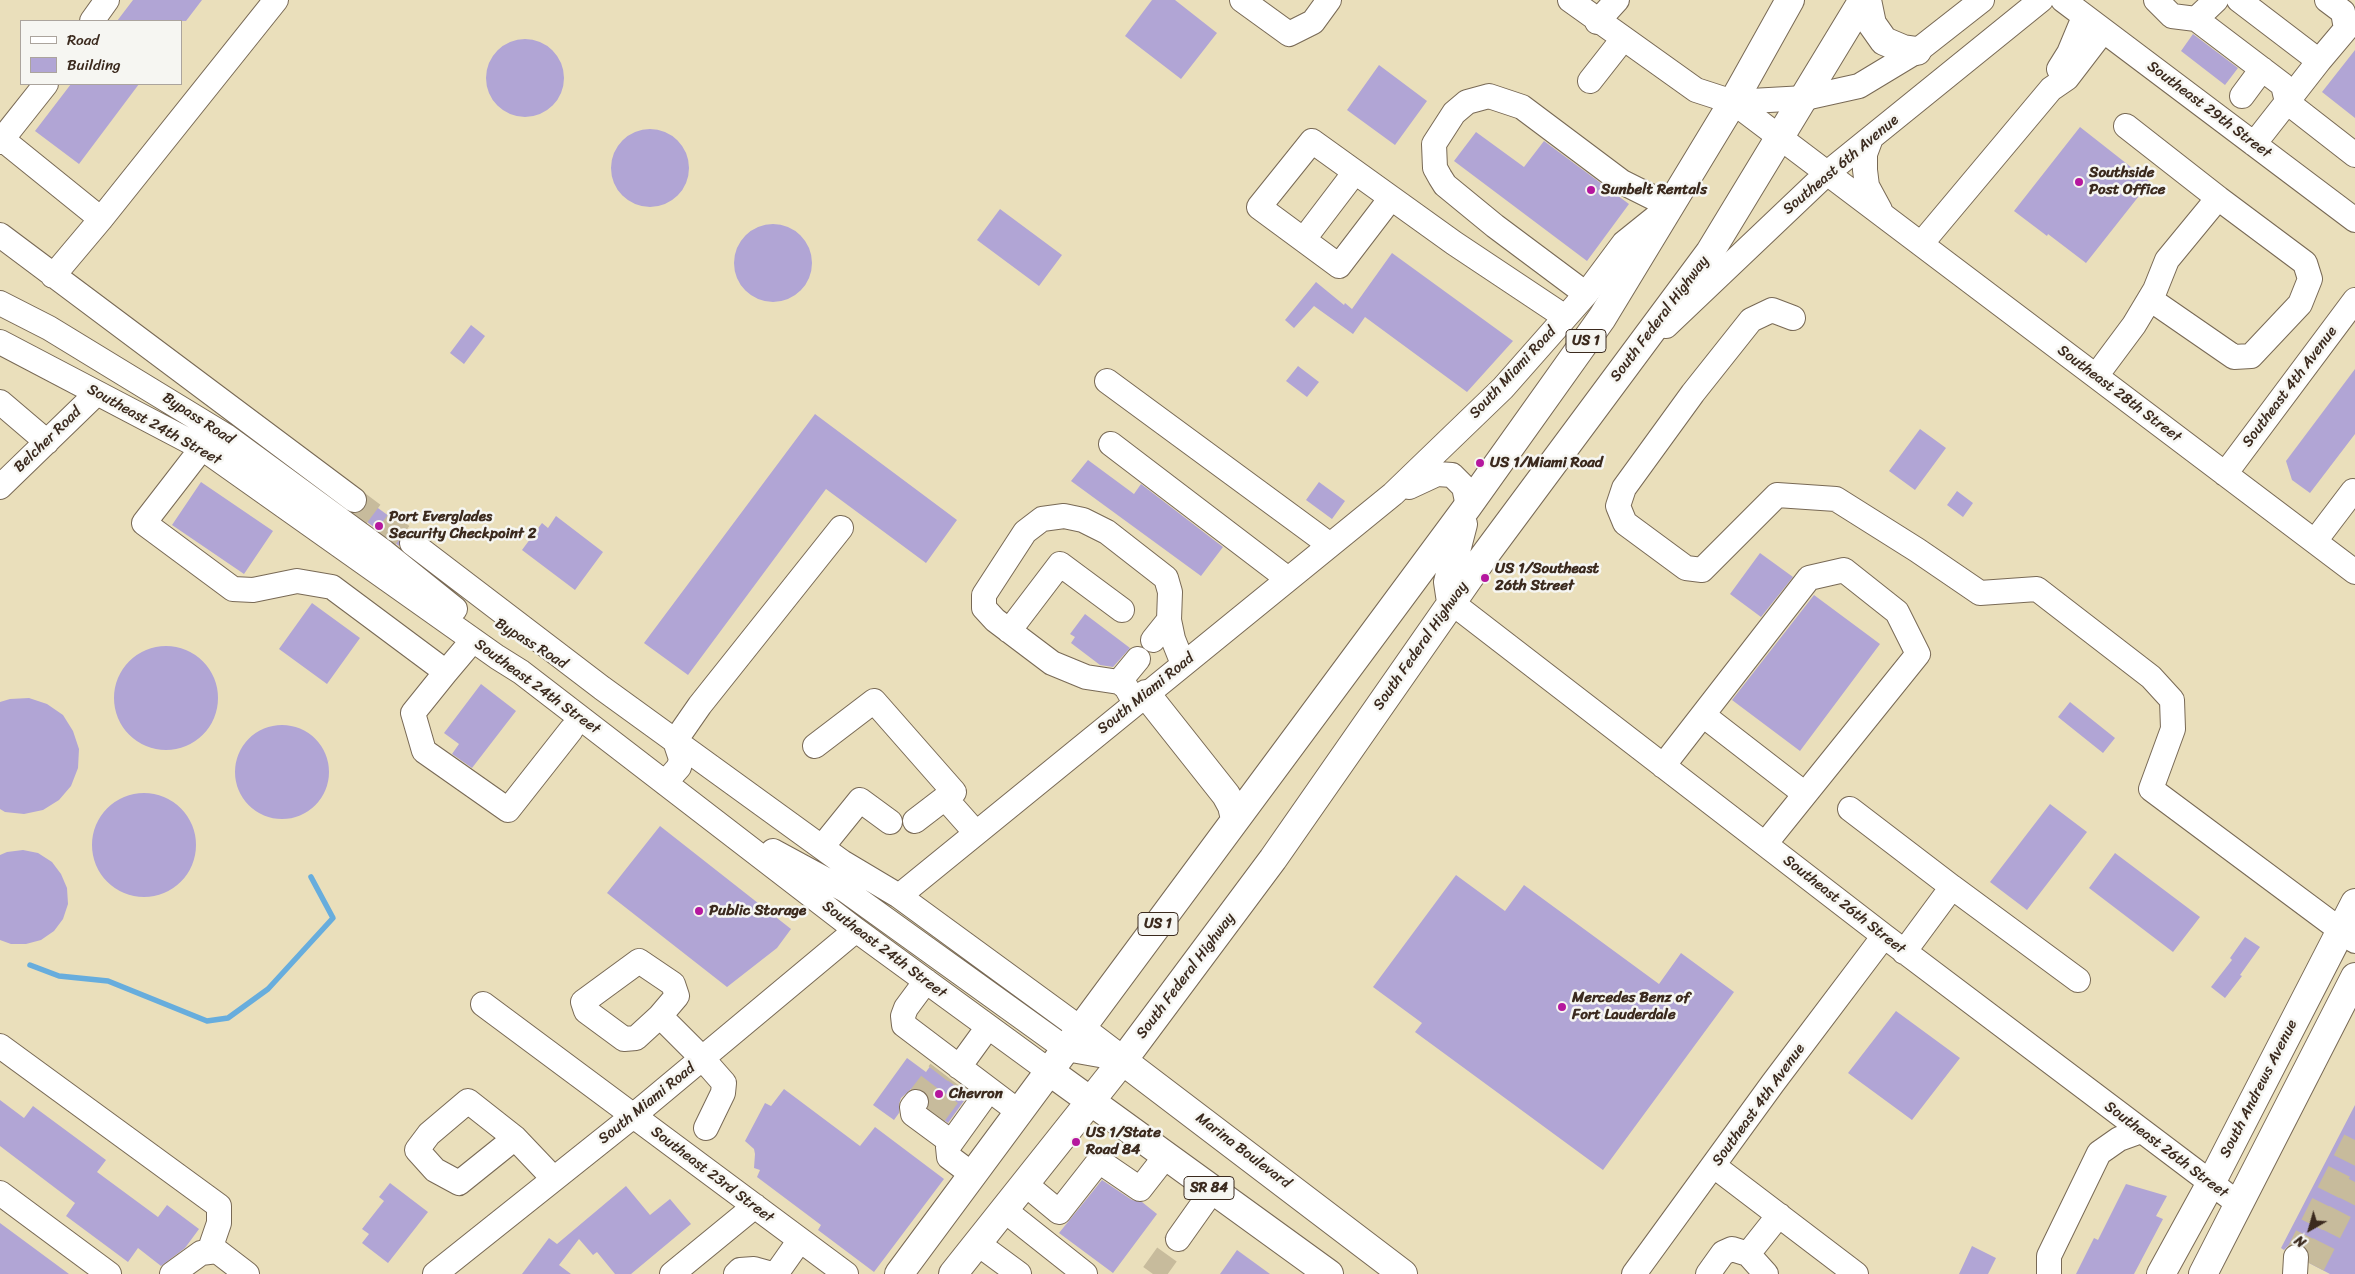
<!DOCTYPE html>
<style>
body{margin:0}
#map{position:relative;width:2355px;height:1274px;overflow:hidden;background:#eadfbb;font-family:Sriracha,sans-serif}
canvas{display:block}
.legend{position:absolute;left:20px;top:20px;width:162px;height:65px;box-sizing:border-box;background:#f6f6f2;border:1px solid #aba49d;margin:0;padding:6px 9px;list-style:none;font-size:15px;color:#3b2a1e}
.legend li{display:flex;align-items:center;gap:10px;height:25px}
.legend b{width:25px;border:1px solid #aba49d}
.north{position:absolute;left:2285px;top:1204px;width:50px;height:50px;-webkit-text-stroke:4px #f6f6f2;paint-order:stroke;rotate:218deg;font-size:14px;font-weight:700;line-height:20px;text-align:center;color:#3b2a1e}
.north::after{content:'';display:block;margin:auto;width:18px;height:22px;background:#3b2a1e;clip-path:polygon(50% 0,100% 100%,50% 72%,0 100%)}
</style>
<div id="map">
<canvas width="2355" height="1274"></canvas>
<ul class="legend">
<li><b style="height:6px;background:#fff"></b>Road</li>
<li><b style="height:14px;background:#b1a5d5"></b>Building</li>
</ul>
<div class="north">N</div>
</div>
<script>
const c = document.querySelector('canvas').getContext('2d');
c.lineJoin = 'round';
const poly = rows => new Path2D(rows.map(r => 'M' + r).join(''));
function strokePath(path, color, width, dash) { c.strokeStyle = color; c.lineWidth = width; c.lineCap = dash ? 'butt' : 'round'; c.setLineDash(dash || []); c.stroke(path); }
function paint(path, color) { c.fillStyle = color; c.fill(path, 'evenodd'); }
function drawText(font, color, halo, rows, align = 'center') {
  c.font = font + ' Sriracha,sans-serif'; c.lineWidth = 5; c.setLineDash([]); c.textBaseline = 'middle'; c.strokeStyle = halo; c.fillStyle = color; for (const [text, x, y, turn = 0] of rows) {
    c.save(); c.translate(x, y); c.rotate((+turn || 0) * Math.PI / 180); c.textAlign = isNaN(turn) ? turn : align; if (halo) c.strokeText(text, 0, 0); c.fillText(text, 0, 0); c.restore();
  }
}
strokePath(poly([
 [30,965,59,976,108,981,207,1021,228,1018,268,989,333,918,311,877]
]), '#67addd', 5.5);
paint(poly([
 [133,0,202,0,186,21,117,21],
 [1152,0,1175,0,1217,33,1181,79,1125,36],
 [2193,34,2238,68,2225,85,2181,51],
 '486 78a39 39 0 1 1 78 0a39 39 0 1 1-78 0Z',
 [2355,50,2355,118,2322,92],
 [1379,65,1427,101,1395,145,1347,110],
 [71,84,139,84,79,164,35,131],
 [2080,127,2150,182,2086,263,2048,234,2047,236,2014,211],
 '611 168a39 39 0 1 1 78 0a39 39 0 1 1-78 0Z',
 [1476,132,1524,167,1544,141,1629,204,1587,261,1454,161],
 [1000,209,1062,255,1039,286,977,240],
 '734 263a39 39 0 1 1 78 0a39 39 0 1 1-78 0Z',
 [1392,253,1513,341,1467,392,1365,317,1353,334,1314,306,1294,328,1285,320,1316,282,1344,305,1345,303,1352,309],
 [471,325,485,336,464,364,450,353],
 [1298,366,1319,382,1307,397,1286,381],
 [2355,369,2355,434,2310,493,2292,480,2286,461],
 [815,414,957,520,926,563,826,489,688,675,644,643],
 [1920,429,1946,448,1915,490,1889,471],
 [1088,460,1134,494,1141,484,1223,547,1201,576,1071,481],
 [201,482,273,531,244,574,172,525],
 [1319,482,1345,501,1332,519,1306,500],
 [1957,491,1973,503,1963,517,1947,505],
 [367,500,408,530,401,535,399,546,355,513,365,509],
 [556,516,603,552,575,590,522,550,542,523,548,528],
 [1760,553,1793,577,1761,617,1730,594],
 [1814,595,1880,644,1800,751,1732,700],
 [312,603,360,638,327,684,279,649],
 [1085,614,1130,648,1113,667,1100,665,1071,643,1075,637,1070,634],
 '114 698a52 52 0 1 1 104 0a52 52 0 1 1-104 0Z',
 [481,684,516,711,472,768,452,754,459,744,444,733],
 [29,698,47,704,63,715,73,731,79,749,78,768,71,786,59,800,43,810,24,814,5,812,0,809,0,702,10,699],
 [2070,702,2115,738,2103,753,2058,717],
 '235 772a47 47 0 1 1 94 0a47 47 0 1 1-94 0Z',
 '92 845a52 52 0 1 1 104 0a52 52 0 1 1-104 0Z',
 [2050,804,2087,832,2027,910,1990,882],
 [660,826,791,929,777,948,727,987,607,893],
 [23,850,38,853,52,862,61,874,67,888,68,904,63,919,54,931,41,940,26,944,11,944,0,940,0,855,7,852],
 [2115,853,2200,917,2173,952,2089,888],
 [1456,875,1505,911,1524,885,1659,984,1681,953,1734,992,1603,1170,1415,1032,1422,1023,1373,987],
 [2245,937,2260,947,2240,975,2242,976,2225,998,2211,987,2232,960,2230,958],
 [1896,1011,1960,1058,1912,1120,1848,1073],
 [907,1058,926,1072,931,1065,969,1094,948,1123,928,1108,929,1097,919,1089,911,1089,901,1098,899,1104,899,1113,894,1120,873,1105],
 [784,1089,860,1146,875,1127,944,1179,874,1272,818,1230,821,1225,757,1177,760,1170,754,1168,755,1154,754,1149,745,1141,765,1103,771,1106],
 [0,1100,24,1118,33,1106,106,1160,97,1172,158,1217,167,1205,199,1229,185,1248,161,1266,138,1248,128,1262,66,1216,75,1203,0,1146],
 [2355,1105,2355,1274,2330,1274,2309,1263,2308,1251,2303,1245,2296,1243,2289,1245,2284,1250,2281,1248],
 [1102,1180,1132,1200,1142,1202,1157,1214,1113,1273,1059,1233],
 [390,1183,428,1212,388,1263,362,1243,369,1234,362,1229,384,1201,379,1197],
 [2126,1184,2167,1196,2156,1216,2163,1219,2134,1274,2076,1274,2094,1238,2098,1240],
 [626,1186,650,1215,670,1199,691,1224,631,1274,615,1274,597,1252,593,1255,579,1239,559,1265,571,1274,522,1274,549,1238,557,1244],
 [0,1223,69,1274,0,1274],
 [1972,1246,1996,1258,1988,1274,1959,1274],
 [1237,1250,1270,1274,1220,1274]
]), '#b1a5d5');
strokePath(poly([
 [354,500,412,543],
 [916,1102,940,1071],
 [934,1115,957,1084],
 [2296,1257,2355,1140],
 [2313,1265,2355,1182],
 [1153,1274,1178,1239]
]), '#c7bb9c', 24, [24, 12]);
const minor = poly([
 [1242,0,1289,34,1313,22,1329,0],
 [1570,0,1696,90,1733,102,2355,572],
 [2063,0,2355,220],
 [2156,0,2172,16,2196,19,2216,0],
 [2239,0,2319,61,2346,29,2343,12,2327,0],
 [2196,19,2283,85,2287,102,2319,61],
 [92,21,107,0],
 [1597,22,1617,0],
 [2059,69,2069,53,2084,17],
 [1590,81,1623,39],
 [2242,96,2262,69],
 [1733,102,1805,98,1859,86,1917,51,1982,0],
 [2126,126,2218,198],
 [1871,138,1865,154,1865,170,1867,186,1880,210],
 [2,139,101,219],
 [0,142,46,84],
 [2254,144,2287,102,2355,155],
 [1391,198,1339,266,1259,207,1312,141,1454,243,1565,317],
 [0,235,354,500],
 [1304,239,1355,172],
 [1921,244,2051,89,2067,78,2103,31],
 [53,276,101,219,276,0],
 [0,303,49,328,226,436,384,552,455,609],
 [1793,318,1772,310,1751,320,1693,393,1624,488,1618,506,1625,523,1686,568,1702,570,1777,495,1836,499,1917,550,1980,593,2037,589,2151,677,2172,700,2173,729,2151,789,2355,941],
 [1666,326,1826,174,2041,0],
 [0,342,202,448,497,657,521,672,856,930,1049,1071],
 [2096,376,2134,325,2155,290,2167,260,2218,198,2305,263,2310,279,2300,304,2251,356,2234,357,2150,299],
 [1107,381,1330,545],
 [0,402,47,442],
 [1111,444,1288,579],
 [202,448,144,523,233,589,253,590,297,581,332,587,446,672,473,640],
 [2225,474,2355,300],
 [0,487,97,393],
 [1409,487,1437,474,1452,475,1464,487,1468,506],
 [2315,541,2353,491,2355,492],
 [412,543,602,688,842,862,899,896,1081,1029],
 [1451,602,1884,936,2239,1204],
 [1009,631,1060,564,1122,610],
 [1153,640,1169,620],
 [446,672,413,713,424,751,508,810,571,730],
 [1119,682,1138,659],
 [1135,703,1126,687,1119,682,1086,677,1052,663,995,620,984,608,984,595,1025,532,1042,519,1064,516,1083,520,1107,532,1166,578,1170,592,1169,620,1173,639,1183,664],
 [1703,715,1805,794],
 [675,741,700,705,841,528],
 [815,746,874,701,954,792,945,798,976,833],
 [1663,766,1809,578,1844,570,1897,612,1918,654,1765,844],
 [665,783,679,767,681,759,675,741],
 [1850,809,1952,887],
 [915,821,945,798],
 [822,847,860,800,890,822],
 [773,851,845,890,1066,1049,1122,1059],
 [899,896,1393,494,1503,388,1586,294,1624,243,1670,206,1622,182,1522,107,1489,96,1467,102,1454,113,1434,144,1435,168,1440,177,1445,185,1495,226,1586,294],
 [1904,952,1952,887,2078,980],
 [926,981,906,1008,903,1016,904,1025,1019,1112],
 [483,1004,846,1274],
 [660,1016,677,996,673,984,639,961,583,1002,586,1011,624,1039,636,1038,660,1016,702,1058,724,1083,723,1093,706,1128],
 [0,1046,219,1206,219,1223,209,1252],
 [959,1067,988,1027],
 [916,1102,912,1107,913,1114,951,1142],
 [515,1138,459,1183,435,1170,417,1150,429,1134,468,1101,515,1138,554,1179],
 [1714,1166,1856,1274],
 [973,1175,949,1157,948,1147,989,1090],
 [1024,1183,1059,1212,1099,1161,1140,1189,1165,1157],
 [0,1193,109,1274],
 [1003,1209,1085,1274],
 [1178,1239,1212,1191],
 [977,1243,1019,1274],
 [1748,1254,1779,1215],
 [172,1274,201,1253,217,1251,247,1274],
 [435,1274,633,1116,856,930],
 [672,1274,755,1206],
 [736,1274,740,1270,754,1269,772,1274],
 [776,1274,800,1240],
 [1634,1274,1773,1083,1884,936],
 [1708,1274,1723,1253,1732,1249,1748,1254,1766,1274],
 [2049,1274,2049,1256,2099,1153,2119,1139,2141,1131],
 [2295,1274,2296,1257]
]);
const major = poly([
 [1867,0,1872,24,1884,41,1903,49,1917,51],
 [1451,602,1448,582,1463,524],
 [1146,694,1226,795,1232,806,1235,819],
 [1081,1029,1403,1274],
 [1049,1071,1329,1274],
 [899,1274,1468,506,1602,318,1733,102,1790,0],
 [953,1274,1124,1059,1273,859,1485,555,1710,252,1863,0],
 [2161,1274,2211,1183,2355,903],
 [2203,1274,2355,977]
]);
strokePath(minor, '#786955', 26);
strokePath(major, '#786955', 30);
strokePath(minor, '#fff', 24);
strokePath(major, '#fff', 28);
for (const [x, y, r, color] of [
 [2079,182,5,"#b5179e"],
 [1591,190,5,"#b5179e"],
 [1480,463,5,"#b5179e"],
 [379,526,5,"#b5179e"],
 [1485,578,5,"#b5179e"],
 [699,911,5,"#b5179e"],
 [1562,1007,5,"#b5179e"],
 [939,1094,5,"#b5179e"],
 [1076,1142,5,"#b5179e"]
]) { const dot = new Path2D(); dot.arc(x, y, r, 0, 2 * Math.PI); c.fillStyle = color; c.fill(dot); strokePath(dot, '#f6f6f2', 2); }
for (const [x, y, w] of [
 [1586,341,40],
 [1158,924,40],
 [1209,1188,50]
]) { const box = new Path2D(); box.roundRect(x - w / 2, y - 11.5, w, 23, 4); c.fillStyle = '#f6f6f2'; c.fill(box); strokePath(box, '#3b2a1e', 1); }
drawText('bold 14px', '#3b2a1e', null, [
 ["US 1",1586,341],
 ["US 1",1158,924],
 ["SR 84",1209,1188]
]);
drawText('15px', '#3b2a1e', '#f6f6f2', [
 ["Southeast 29th Street",2209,110,37],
 ["Southeast 6th Avenue",1841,165,-40],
 ["South Federal Highway",1660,319,-53],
 ["South Miami Road",1513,373,-47],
 ["Southeast 4th Avenue",2290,387,-53],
 ["Southeast 28th Street",2119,394,37],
 ["Bypass Road",198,419,33],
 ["Southeast 24th Street",154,425,29],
 ["Belcher Road",48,440,-44],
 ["Bypass Road",531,644,32],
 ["South Federal Highway",1421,646,-55],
 ["Southeast 24th Street",537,687,36],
 ["South Miami Road",1146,694,-39],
 ["Southeast 26th Street",1844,905,38],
 ["Southeast 24th Street",884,950,37],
 ["South Federal Highway",1186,976,-53],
 ["South Andrews Avenue",2259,1089,-63],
 ["South Miami Road",647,1104,-39],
 ["Southeast 4th Avenue",1759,1105,-54],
 ["Southeast 26th Street",2166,1150,37],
 ["Marina Boulevard",1243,1151,37],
 ["Southeast 23rd Street",712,1175,37]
]);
drawText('bold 15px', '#3b2a1e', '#f6f6f2', [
 ["Southside",2089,173],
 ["Post Office",2089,190],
 ["Sunbelt Rentals",1601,190],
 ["US 1/Miami Road",1490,463],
 ["Port Everglades",389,517],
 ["Security Checkpoint 2",389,534],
 ["US 1/Southeast",1495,569],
 ["26th Street",1495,586],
 ["Public Storage",709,911],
 ["Mercedes Benz of",1572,998],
 ["Fort Lauderdale",1572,1015],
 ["Chevron",949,1094],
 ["US 1/State",1086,1133],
 ["Road 84",1086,1150]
], 'left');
</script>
